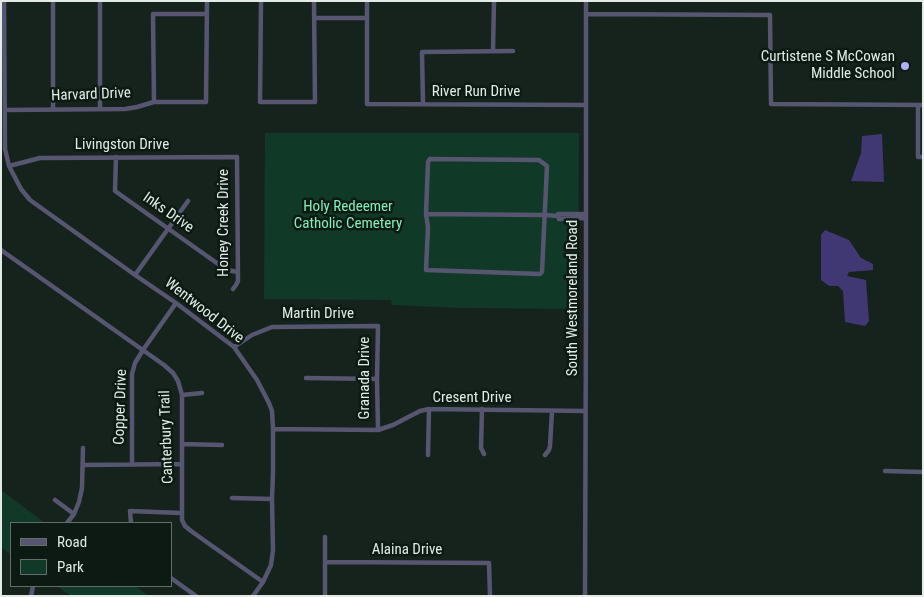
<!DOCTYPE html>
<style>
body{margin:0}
#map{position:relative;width:924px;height:597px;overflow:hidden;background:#15231c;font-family:"Roboto Condensed",sans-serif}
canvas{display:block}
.frame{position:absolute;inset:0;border:2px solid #e2ebe6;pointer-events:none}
.legend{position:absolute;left:10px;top:522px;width:162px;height:65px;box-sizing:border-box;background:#0c1a13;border:1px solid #626e67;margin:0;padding:6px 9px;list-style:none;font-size:15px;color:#e2ebe6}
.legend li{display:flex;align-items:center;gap:10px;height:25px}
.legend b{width:25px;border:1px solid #626e67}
</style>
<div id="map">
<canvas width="924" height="597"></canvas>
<div class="frame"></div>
<ul class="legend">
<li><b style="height:6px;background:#575671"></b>Road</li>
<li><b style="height:14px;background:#113927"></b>Park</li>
</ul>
</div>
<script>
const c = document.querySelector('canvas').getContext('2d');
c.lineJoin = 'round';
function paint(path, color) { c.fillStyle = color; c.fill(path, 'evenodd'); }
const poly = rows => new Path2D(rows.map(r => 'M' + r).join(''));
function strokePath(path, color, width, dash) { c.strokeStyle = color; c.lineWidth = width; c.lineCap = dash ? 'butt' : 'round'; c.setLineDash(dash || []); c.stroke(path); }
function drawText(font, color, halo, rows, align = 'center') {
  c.font = font + ' "Roboto Condensed",sans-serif'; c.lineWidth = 5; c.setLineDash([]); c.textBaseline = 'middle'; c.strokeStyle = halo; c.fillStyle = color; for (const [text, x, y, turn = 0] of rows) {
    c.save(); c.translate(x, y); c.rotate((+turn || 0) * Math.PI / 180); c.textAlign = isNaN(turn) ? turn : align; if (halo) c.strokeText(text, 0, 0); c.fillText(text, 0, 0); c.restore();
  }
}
paint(poly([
 [265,133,579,133,578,309,461,308,392,305,391,300,264,299],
 [1,490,45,523,11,523,11,555,1,547],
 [57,586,135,586,149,596,71,596]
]), '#113927');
paint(poly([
 [882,134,884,182,851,181,861,153,862,136],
 [825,230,849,240,861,258,873,264,873,270,849,272,847,276,866,280,869,321,865,326,845,322,843,291,838,286,829,286,821,280,821,235]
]), '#403873');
strokePath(poly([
 [4,1,5,149,9,166,21,189,30,200,135,275,176,303,234,347,257,380,269,403,272,411,273,429,273,473,272,499,273,550,271,565,263,582,253,596],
 [53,1,53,109],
 [100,1,100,108],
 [261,1,260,102,315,102,314,1],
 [367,1,367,104,586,105],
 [586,14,770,15,771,104,923,105],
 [314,18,367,18],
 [493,51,494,1],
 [154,102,153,14,207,14],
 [423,104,422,52,513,51],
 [918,105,918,157,923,157],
 [5,110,125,109,137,107,154,102,206,102,207,1],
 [116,157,115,191,221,266,228,270,237,272],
 [430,159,539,160,547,166,542,272,540,274,426,270,428,227,426,214,428,162,430,159],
 [9,166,40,158,237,157,238,281,236,285,233,289],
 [426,214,545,215,558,216,559,219,586,218],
 [558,216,558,214,586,214],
 [1,250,164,365,173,373,178,381,182,395,182,520,185,526,191,531,263,582],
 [135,275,188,201],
 [234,347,252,335,272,327,378,326,377,379,378,430],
 [306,378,377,379],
 [182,395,202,393],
 [482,409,481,448,484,454],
 [273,429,378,430,393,425,420,411,429,409,585,411],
 [182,444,222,445],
 [428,455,429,409],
 [545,455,549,450,550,446,552,411],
 [132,464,132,374,135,363,143,350,176,303],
 [83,465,182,464],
 [885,471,923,472],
 [232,498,272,499],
 [55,500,74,514],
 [67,523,74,514,79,502,82,488,83,448],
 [131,523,130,511,181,513],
 [326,562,489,563,490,596],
 [171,578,196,596],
 [31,596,33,586],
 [325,596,325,537],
 [585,596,586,303,586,1]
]), '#575671', 4.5);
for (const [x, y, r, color] of [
 [905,66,5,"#b2adf9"]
]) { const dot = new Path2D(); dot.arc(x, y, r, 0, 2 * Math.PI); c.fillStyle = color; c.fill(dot); strokePath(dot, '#0c1a13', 2); }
drawText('15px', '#e2ebe6', '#0c1a13', [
 ["Curtistene S McCowan",895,57],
 ["Middle School",895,74]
], 'right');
drawText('15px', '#e2ebe6', '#0c1a13', [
 ["River Run Drive",476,92],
 ["Harvard Drive",91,95,-2],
 ["Livingston Drive",122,145],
 ["Inks Drive",168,213,35],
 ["Honey Creek Drive",224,223,-90],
 ["South Westmoreland Road",573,298,-90],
 ["Wentwood Drive",204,311,38],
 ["Martin Drive",318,314],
 ["Granada Drive",365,378,-90],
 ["Cresent Drive",472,398],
 ["Copper Drive",121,407,-88],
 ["Canterbury Trail",167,437,-92],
 ["Alaina Drive",407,550]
]);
drawText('15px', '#80eeb9', '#0c1a13', [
 ["Holy Redeemer",348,207],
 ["Catholic Cemetery",348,224]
]);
</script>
